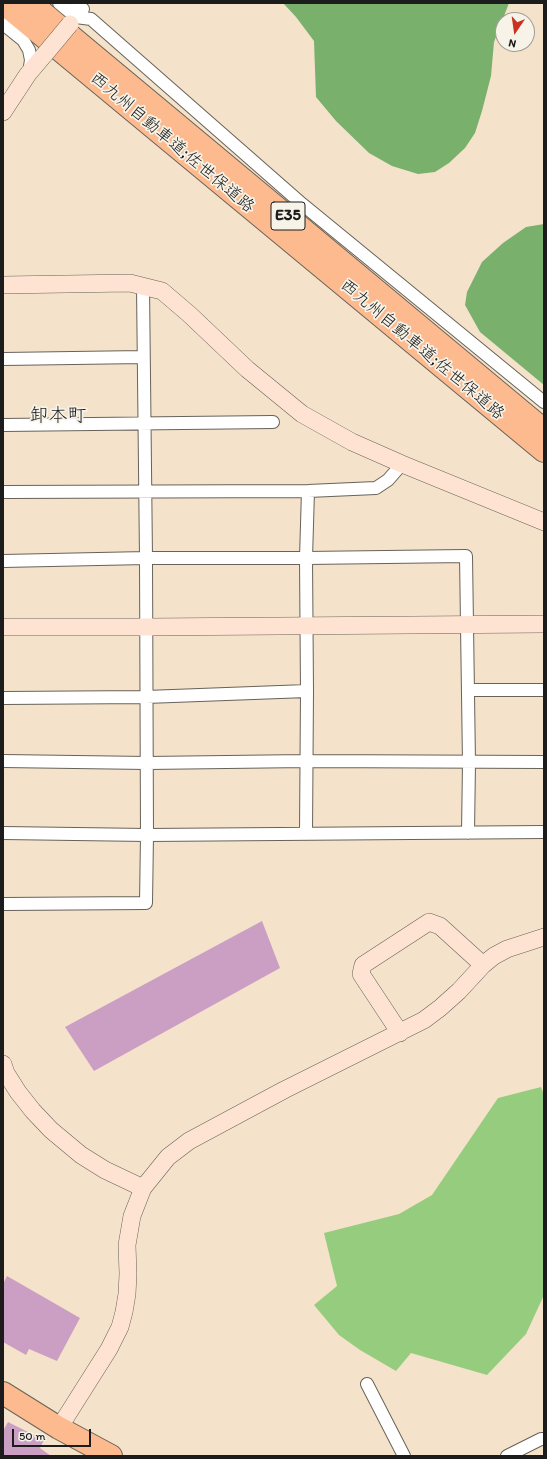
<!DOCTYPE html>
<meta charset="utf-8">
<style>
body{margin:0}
#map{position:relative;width:547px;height:1459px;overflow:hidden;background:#f4e3ca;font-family:Itim,sans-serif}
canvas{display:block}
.frame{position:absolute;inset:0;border:4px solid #1c1c1c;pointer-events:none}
.north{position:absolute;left:495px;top:12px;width:40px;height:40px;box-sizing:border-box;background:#f7f3e8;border:1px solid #9f9d96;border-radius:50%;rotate:193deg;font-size:11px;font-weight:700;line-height:16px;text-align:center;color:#1c1c1c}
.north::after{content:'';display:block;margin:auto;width:14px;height:18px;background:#c8321e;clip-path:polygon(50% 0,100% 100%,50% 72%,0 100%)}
.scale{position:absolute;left:12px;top:1429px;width:79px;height:18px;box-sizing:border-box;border:2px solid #1c1c1c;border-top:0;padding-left:5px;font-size:12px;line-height:14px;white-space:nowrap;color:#1c1c1c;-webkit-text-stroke:3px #f7f3e8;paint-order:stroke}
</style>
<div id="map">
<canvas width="547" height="1459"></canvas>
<div class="frame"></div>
<div class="north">N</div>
<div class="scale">50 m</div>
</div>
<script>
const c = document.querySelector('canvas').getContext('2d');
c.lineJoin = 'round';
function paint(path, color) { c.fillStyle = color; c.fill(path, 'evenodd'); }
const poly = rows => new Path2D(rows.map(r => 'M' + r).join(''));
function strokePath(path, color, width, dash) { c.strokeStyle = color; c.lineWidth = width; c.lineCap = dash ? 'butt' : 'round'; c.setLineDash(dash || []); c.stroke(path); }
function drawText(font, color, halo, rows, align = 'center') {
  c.font = font + ' Itim,"Klee One",sans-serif'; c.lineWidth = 3.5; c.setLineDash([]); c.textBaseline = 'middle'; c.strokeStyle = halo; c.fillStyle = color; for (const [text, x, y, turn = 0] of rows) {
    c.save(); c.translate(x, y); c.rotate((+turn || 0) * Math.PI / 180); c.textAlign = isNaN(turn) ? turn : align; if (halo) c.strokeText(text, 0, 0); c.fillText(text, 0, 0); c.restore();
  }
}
paint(poly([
 [541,1087,544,1095,544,1295,526,1334,487,1375,411,1353,396,1371,360,1350,339,1335,314,1305,337,1286,324,1233,399,1214,432,1195,498,1098]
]), '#96cc7d');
paint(poly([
 [283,3,509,3,494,42,491,76,482,111,475,133,465,148,449,163,435,172,418,174,392,166,369,153,336,121,316,97,314,41,296,17],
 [544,224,544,385,480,332,465,305,467,292,482,262,503,243,526,227]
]), '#78b06c');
paint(poly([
 [262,921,280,968,94,1071,65,1027],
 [7,1276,80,1318,57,1361,29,1349,26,1355,3,1342,3,1284],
 [8,1422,44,1440,40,1448,51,1456,3,1456,3,1431]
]), '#cb9fc4');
const street = poly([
 [59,3,76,17,91,19,302,204,544,402],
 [76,3,83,9,76,17],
 [3,24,23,40,29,50,31,60,29,73],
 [3,359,143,357],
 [3,425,273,422],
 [3,492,308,491,376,488,388,480,402,464],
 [3,561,146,558,306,558,466,556,469,763,468,833],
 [468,690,544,690],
 [3,698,146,697,307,691],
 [3,761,147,763,306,761,544,762],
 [3,833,147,835,544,832],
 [306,833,307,691,306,558,308,491],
 [3,904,146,903,147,835,146,558,143,286],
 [367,1384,404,1456],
 [507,1456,541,1439,544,1439]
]);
const secondary = poly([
 [3,112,28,74,45,54],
 [3,285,130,283,162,291,189,314,247,369,302,414,352,442,402,464,544,522],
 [3,627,146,627,544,624],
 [400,1033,361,974,363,965,429,922,440,926,483,965],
 [3,1064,6,1073,18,1092,33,1111,51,1130,81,1155,105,1170,143,1188],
 [59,1428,109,1349,120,1327,124,1312,127,1294,128,1274,127,1245,132,1216,143,1188,168,1157,189,1141,284,1090,424,1020,440,1008,459,991,483,965,494,956,507,949,544,937]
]);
const highway = poly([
 [3,3,544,451],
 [31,3,544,430],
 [3,1393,59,1428,111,1456]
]);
strokePath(street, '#686259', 14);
strokePath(secondary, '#686259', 18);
strokePath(highway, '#686259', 24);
strokePath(street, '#fff', 12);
strokePath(secondary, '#fee3d2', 17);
strokePath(highway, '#fcba8e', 22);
const secondaryBridge = poly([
 [45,54,70,24]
]);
strokePath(secondaryBridge, '#686259', 18, []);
strokePath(secondaryBridge, '#fee3d2', 17);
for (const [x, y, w] of [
 [288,216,34]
]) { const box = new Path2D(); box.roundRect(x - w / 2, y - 14, w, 28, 3); c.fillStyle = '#f7f3e8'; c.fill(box); strokePath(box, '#1c1c1c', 1); }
drawText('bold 16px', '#1c1c1c', null, [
 ["E35",288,216]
]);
drawText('17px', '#1c1c1c', '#f7f3e8', [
 ["西九州自動車道;佐世保道路",172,143,40],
 ["西九州自動車道;佐世保道路",422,350,40]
]);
drawText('19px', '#1c1c1c', '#f7f3e8', [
 ["卸本町",58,416]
]);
</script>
